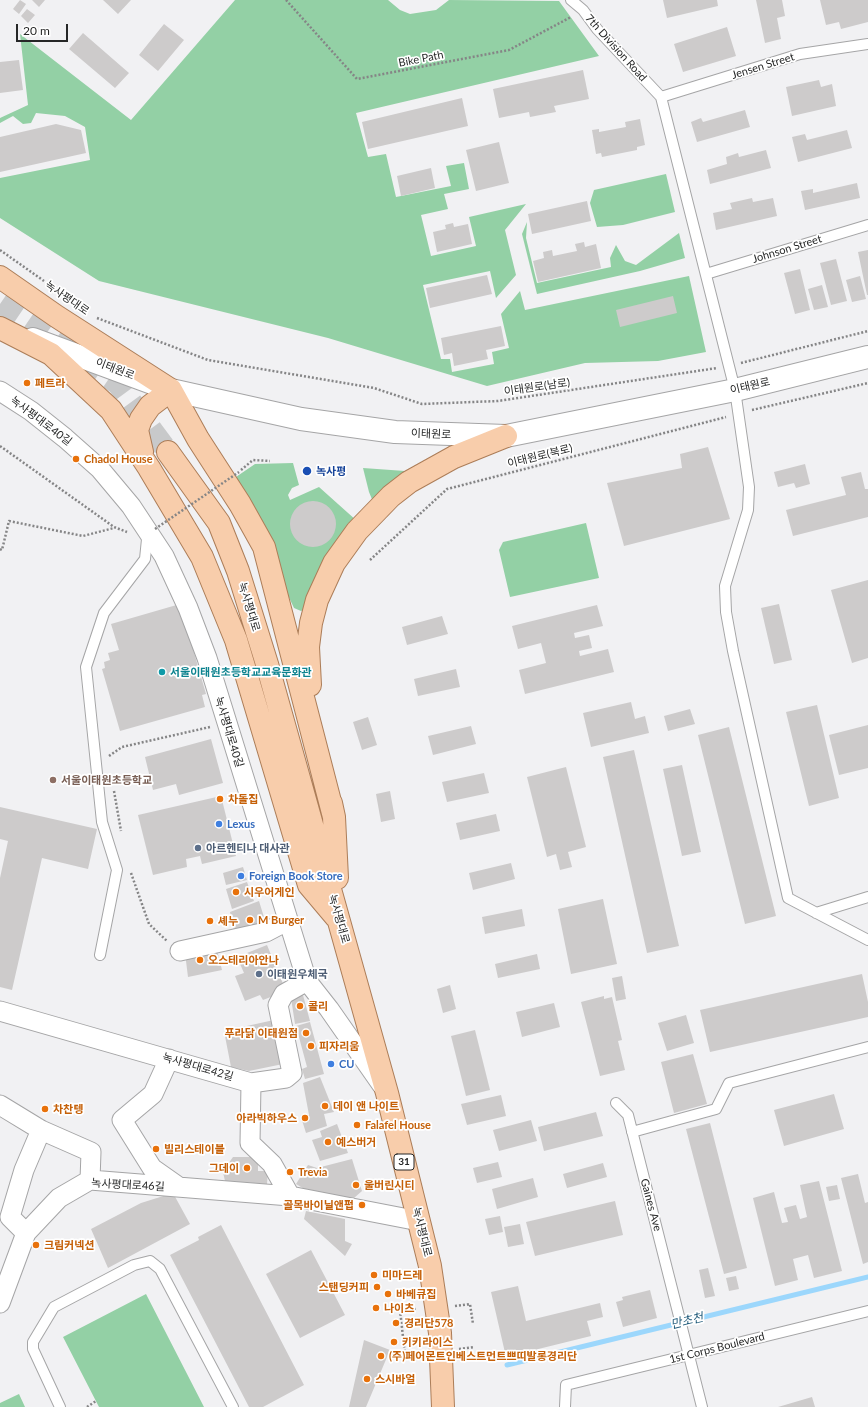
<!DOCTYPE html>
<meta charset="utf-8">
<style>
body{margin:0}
#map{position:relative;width:868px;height:1407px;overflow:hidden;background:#f1f1f3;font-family:Lato,sans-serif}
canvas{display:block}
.scale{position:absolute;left:16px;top:24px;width:52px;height:18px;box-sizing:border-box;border:2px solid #262727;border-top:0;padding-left:5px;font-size:12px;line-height:14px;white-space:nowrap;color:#262727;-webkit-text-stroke:3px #fff;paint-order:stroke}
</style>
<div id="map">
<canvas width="868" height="1407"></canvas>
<div class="scale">20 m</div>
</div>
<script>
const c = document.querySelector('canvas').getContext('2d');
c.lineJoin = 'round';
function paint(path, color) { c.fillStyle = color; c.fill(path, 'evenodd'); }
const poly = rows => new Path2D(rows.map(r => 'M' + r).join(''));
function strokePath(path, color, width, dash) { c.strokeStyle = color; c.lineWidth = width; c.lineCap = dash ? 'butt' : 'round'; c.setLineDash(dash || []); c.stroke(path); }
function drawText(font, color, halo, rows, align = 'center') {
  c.font = font + ' Lato,"Noto Sans KR",sans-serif'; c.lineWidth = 3.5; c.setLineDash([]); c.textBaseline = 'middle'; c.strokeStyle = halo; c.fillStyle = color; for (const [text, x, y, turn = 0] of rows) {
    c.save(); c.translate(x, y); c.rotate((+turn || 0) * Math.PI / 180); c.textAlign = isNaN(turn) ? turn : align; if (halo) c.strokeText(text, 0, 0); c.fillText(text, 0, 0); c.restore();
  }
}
paint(poly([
 [235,0,388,0,400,10,410,14,436,10,449,0,559,1,599,56,356,113,368,157,386,154,396,197,451,186,446,166,464,163,469,189,444,194,448,209,421,215,431,256,476,246,469,217,526,204,505,230,516,275,496,298,490,271,423,285,441,359,450,359,452,372,494,364,492,352,509,348,501,314,520,291,525,310,689,276,706,352,658,361,585,363,487,386,328,338,99,281,0,218,0,178,90,160,85,127,65,116,36,113,31,123,23,124,13,116,0,123,0,118,28,105,20,34,131,120],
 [666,174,675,212,623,225,597,227,590,203,594,190],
 [527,222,526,238,537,283,611,267,610,258,616,245,625,261,636,265,679,233,685,258,640,271,537,294,522,234],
 [293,463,299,485,292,488,288,495,290,500,319,487,357,521,306,609,301,611,294,608,233,479,255,464],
 [363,468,405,471,409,480,376,509,369,492],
 [586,523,599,578,510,597,499,550,503,542],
 [146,1294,204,1407,99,1407,63,1337],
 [19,1394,25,1407,0,1407,0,1403]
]), '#93d0a5');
strokePath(poly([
 [507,1365,868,1277]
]), '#9cd7fc', 5);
paint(poly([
 [20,0,26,4,19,14,13,9],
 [32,0,45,0,39,7],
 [103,0,131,0,118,14],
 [663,0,717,0,718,6,667,18],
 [756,0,782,0,785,16,777,18,781,39,765,43],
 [820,0,868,0,868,22,841,29,839,22,826,25],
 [27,9,35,15,28,23,21,16],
 [164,24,184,40,158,71,139,55],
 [727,27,736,56,683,72,674,44],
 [83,33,129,73,115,88,69,49],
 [19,60,23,90,0,93,0,62],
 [583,70,589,99,554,106,556,112,530,117,529,112,499,118,493,89],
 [819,80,821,87,832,84,836,106,792,116,786,87],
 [462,98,468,126,368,149,362,122],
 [745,110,750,127,697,142,691,122,701,118,703,122],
 [640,119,645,145,637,147,637,150,602,157,601,153,596,154,592,130,599,129,599,132,626,127,625,122],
 [56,124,81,130,86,153,0,172,0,137],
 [847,130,852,148,798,162,792,137,805,134,807,140],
 [499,142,509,183,476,191,466,150],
 [766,150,771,168,710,184,707,170,727,164,726,157,738,153,739,157],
 [431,168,435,188,401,196,397,176],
 [857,183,860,198,805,210,801,191,813,189,813,193],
 [752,198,753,202,773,198,777,216,716,230,713,213,732,209,730,203],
 [587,201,591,221,532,234,528,214],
 [453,223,454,227,468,224,472,244,437,252,433,232,446,229,445,225],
 [584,242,585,247,596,244,601,268,538,282,533,261,544,258,543,252,552,250,553,256,577,251,575,244],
 [868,250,868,295,867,295,858,252],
 [836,259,847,301,831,305,820,263],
 [800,269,810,310,795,314,784,273],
 [487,275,492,294,430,308,426,288],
 [860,276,866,299,852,302,846,280],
 [822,285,828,307,814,310,808,289],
 [673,296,677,313,620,327,616,310],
 [501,326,505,346,486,350,488,359,454,366,452,353,444,355,441,338],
 [708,447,730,519,624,546,607,483,682,468,680,454],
 [805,464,810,484,796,488,794,483,778,487,774,472],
 [861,472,865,489,868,489,868,517,793,536,786,510,846,495,841,477],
 '290 524a23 23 0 1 1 46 0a23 23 0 1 1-46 0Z',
 [868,580,868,658,852,663,831,590],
 [180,604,206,694,202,695,205,707,120,731,102,669,105,668,104,662,110,660,108,653,119,650,111,624],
 [779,604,792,660,774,664,761,608],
 [597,605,603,626,574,633,575,638,589,635,592,648,579,651,580,656,608,649,614,672,525,694,519,670,546,663,541,643,518,649,512,626],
 [442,616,448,634,407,645,402,627],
 [456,669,460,687,418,696,414,679],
 [631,702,635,719,645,716,649,733,591,747,583,713],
 [817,705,839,798,809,806,786,712],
 [690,709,695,724,668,731,664,716],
 [368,717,377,745,362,750,353,722],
 [868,725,868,768,839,775,829,735],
 [471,726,476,744,433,755,428,736],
 [729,727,776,916,745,924,698,735],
 [211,739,223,783,179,795,176,784,153,790,145,757],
 [634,750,679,946,647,953,603,757],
 [682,765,701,852,682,856,663,769],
 [566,767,586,847,568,852,572,867,560,870,556,854,547,857,527,777],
 [484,773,489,793,447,802,442,782],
 [390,791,395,819,381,822,376,794],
 [221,796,236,856,202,864,200,856,186,859,187,867,153,875,138,815],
 [0,807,97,829,88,869,42,858,12,990,0,987,0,878,8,841,0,839],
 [496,814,500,831,460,840,456,823],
 [511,863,515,879,473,890,469,873],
 [243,867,247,880,226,885,223,873],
 [247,882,254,901,232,909,226,889],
 [603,899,617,964,571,974,558,909],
 [259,901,267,927,235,935,230,912],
 [522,909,525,926,485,934,482,917],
 [267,945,286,991,263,1000,260,995,245,1001,235,976,244,973,237,957],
 [216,946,222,970,188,977,185,953],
 [537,954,540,969,498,978,495,964],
 [862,974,868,1002,868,1017,710,1052,700,1010],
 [622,976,626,999,616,1001,612,978],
 [450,985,456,1009,443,1013,437,989],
 [303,995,310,1021,295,1024,291,998],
 [604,996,604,999,612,997,622,1040,618,1041,625,1070,600,1076,581,1002],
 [554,1003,560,1027,522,1037,516,1012],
 [686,1015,694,1043,667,1051,658,1023],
 [274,1020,283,1064,249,1071,231,1067,224,1031],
 [310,1022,324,1074,305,1079,302,1069,307,1067,296,1026],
 [475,1030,490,1090,466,1096,451,1036],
 [693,1054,707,1104,674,1113,661,1062],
 [320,1077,334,1112,324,1114,327,1126,306,1133,301,1117,309,1115,303,1083],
 [834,1094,844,1129,784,1146,774,1110],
 [501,1095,506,1116,467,1125,461,1104],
 [596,1112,603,1136,544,1151,538,1127],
 [531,1120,537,1141,499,1151,493,1130],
 [710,1123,747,1268,724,1274,686,1129],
 [337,1124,348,1153,320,1161,312,1140,322,1137,320,1131],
 [233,1157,258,1157,258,1171,268,1171,267,1184,225,1181,222,1168,228,1164],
 [352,1159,362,1191,354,1198,342,1200,311,1193,296,1184,308,1165,317,1168],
 [498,1162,502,1177,477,1183,473,1168],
 [603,1163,607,1177,567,1188,563,1174],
 [858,1174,865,1203,868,1202,868,1262,863,1264,841,1178],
 [533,1178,538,1197,497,1209,492,1189],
 [819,1181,842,1271,814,1278,808,1255,793,1259,798,1280,775,1286,753,1198,774,1192,782,1223,788,1222,784,1208,796,1205,800,1219,807,1217,800,1185],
 [837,1185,840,1199,829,1201,826,1187],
 [173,1193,190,1224,108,1268,91,1229,141,1203],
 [615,1201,623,1235,535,1256,526,1222],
 [306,1211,345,1219,345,1241,352,1244,345,1256,304,1219],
 [500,1216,503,1232,489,1235,485,1219],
 [520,1224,524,1244,508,1247,504,1227],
 [221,1225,304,1385,263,1407,249,1407,170,1255,199,1240,198,1237],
 [311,1250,345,1315,300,1338,266,1274],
 [708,1268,715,1296,705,1298,699,1270],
 [736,1276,739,1289,729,1291,726,1278],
 [518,1286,526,1321,600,1303,603,1317,587,1321,591,1336,506,1357,491,1292],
 [650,1290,657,1318,623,1327,616,1302,623,1300,622,1297],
 [364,1340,390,1350,366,1407,349,1407],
 [812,1397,815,1407,778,1407]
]), '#cdcbcb');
strokePath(poly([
 [0,304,118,384,168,452]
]), '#c8c9ca', 22, [22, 11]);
const service = poly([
 [571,0,583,10,597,29,661,97,735,390,749,487,748,510,725,586,726,612,733,651,788,898,868,940],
 [661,97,800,54,868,44],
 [706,274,868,225],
 [816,913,868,897],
 [100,955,117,870,102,822,86,667,104,613,145,559,147,539,151,537],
 [616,1103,628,1115,702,1407],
 [632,1132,716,1109,729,1083,868,1047],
 [60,1407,33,1349,33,1342,54,1307,134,1265,150,1261,160,1269,233,1407],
 [565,1407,566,1385,868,1311]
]);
const minor = poly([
 [0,391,31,411,65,438,100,469,131,506,164,556,188,608,207,658,307,981,329,1009,382,1085],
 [180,951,266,932,287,921],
 [0,1011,251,1083,286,1078,292,1073,278,1005,284,994,307,981],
 [169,1059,153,1094,122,1120,152,1168,179,1187],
 [251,1083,250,1143,272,1164,290,1196],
 [0,1105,41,1130,91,1152,90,1180],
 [26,1233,10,1217,24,1170,41,1130],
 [0,1303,26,1233,59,1198,90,1180,290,1196,419,1221]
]);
const secondary = poly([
 [33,339,171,390,301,419,395,432,506,436,735,390,868,357]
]);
const primary = poly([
 [0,277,56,316,171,390,198,439,240,504,264,547,334,817],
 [0,328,51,354,111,410,149,468,202,557,236,640,309,885,336,917],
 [142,452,137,430,141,419,150,406,171,390],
 [168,452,219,523,238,571,267,664,387,1093,430,1266,440,1333,443,1407],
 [310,685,308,647,311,623,317,600,334,563,357,531,391,496,409,482,454,457,506,436],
 [331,803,334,817,337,878]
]);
strokePath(service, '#a5a5a6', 12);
strokePath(minor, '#a5a5a6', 21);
strokePath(secondary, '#a5a5a6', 24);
strokePath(primary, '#ac7d58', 24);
strokePath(poly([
 [286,0,357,79,509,50,571,17],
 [0,250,44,281],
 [97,318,208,360,374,388,422,404,498,401,717,368],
 [741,363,868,331],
 [752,410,868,383],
 [0,446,114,527,127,532],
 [241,470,253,460,270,461],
 [0,549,2,550,9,521,83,536,114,528],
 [370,560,447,489,726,417],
 [109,756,122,747,210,727],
 [114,791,121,831],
 [131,873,149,924,167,941],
 [455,1306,470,1304,473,1324],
 [416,1309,400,1310,405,1355,423,1353],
 [459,1349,474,1347],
 [87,1407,96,1401]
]), '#858586', 2.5, [2, 2]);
strokePath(service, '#fff', 10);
strokePath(minor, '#fff', 19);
strokePath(secondary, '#fff', 22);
strokePath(primary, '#f8cdab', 22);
strokePath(poly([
 [155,529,239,472]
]), '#858586', 2.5, [2, 2]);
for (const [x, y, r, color] of [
 [27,383,4,"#e8710a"],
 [76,459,4,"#e8710a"],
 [307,471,5,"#1a4fb4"],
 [162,672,4,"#0f9aa8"],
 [53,780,4,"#8d6e63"],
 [220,799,4,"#e8710a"],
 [219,824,4,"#3f7fe0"],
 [198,848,4,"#5c6f8a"],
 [241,876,4,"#3f7fe0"],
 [236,892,4,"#e8710a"],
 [250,920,4,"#e8710a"],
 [210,921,4,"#e8710a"],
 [200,960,4,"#e8710a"],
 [259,974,4,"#5c6f8a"],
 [300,1006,4,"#e8710a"],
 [306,1033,4,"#e8710a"],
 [311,1046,4,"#e8710a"],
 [331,1064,4,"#3f7fe0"],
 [325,1106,4,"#e8710a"],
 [45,1109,4,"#e8710a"],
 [305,1118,4,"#e8710a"],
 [357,1125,4,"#e8710a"],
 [328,1142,4,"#e8710a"],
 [156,1149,4,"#e8710a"],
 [247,1168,4,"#e8710a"],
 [290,1172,4,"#e8710a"],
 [356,1185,4,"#e8710a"],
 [362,1205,4,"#e8710a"],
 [36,1245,4,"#e8710a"],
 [374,1275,4,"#e8710a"],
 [377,1287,4,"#e8710a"],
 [388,1294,4,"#e8710a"],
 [376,1308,4,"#e8710a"],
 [396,1323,4,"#e8710a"],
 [394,1342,4,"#e8710a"],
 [381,1356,4,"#e8710a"],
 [367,1379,4,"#e8710a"]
]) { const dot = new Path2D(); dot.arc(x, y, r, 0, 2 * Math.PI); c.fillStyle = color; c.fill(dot); strokePath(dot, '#fff', 1.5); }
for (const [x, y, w] of [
 [404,1162,20]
]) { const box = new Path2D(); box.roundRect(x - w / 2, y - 8, w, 16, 3); c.fillStyle = '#fff'; c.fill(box); strokePath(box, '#262727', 1); }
drawText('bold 10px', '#262727', null, [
 ["31",404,1162]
]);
drawText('11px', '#262727', '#fff', [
 ["7th Division Road",616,48,48],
 ["Bike Path",421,59,-11],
 ["Jensen Street",763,66,-17],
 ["Johnson Street",787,249,-17],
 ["녹사평대로",67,298,35],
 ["이태원로",115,369,21],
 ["이태원로",750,386,-13],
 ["이태원로(남로)",537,387,-8],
 ["녹사평대로40길",41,421,37],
 ["이태원로",431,434,2],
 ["이태원로(북로)",540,456,-14],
 ["녹사평대로",249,607,73],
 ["녹사평대로40길",229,732,73],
 ["녹사평대로",339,919,74],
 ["녹사평대로42길",198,1067,16],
 ["녹사평대로46길",128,1185,3],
 ["Gaines Ave",651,1205,75],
 ["녹사평대로",422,1232,76],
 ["1st Corps Boulevard",717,1348,-14]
]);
drawText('bold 11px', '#c56008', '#fff', [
 ["페트라",35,383],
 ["Chadol House",84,459],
 ["차돌집",228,799],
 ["시우어게인",244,892],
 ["M Burger",258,920],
 ["셰누",218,921],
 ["오스테리아안나",208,960],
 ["콜리",308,1006],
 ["푸라닭 이태원점",298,1033,"right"],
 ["피자리움",319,1046],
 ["데이 앤 나이트",333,1106],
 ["차찬텡",53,1109],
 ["아라빅하우스",297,1118,"right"],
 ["Falafel House",365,1125],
 ["예스버거",336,1142],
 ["빌리스테이블",164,1149],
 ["그데이",239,1168,"right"],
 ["Trevia",298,1172],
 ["울버린시티",364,1185],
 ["골목바이닐앤펍",354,1205,"right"],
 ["크림커넥션",44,1245],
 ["미마드레",382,1275],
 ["스탠딩커피",369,1287,"right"],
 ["바베큐집",396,1294],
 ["나이츠",384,1308],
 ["경리단578",404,1323],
 ["키키라이스",402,1342],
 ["(주)페어몬트인베스트먼트쁘띠발롱경리단",389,1356],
 ["스시바얼",375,1379]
], 'left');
drawText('bold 11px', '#164399', '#fff', [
 ["녹사평",316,471]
], 'left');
drawText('bold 11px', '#0d838f', '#fff', [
 ["서울이태원초등학교교육문화관",170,672]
], 'left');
drawText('bold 11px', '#785e54', '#fff', [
 ["서울이태원초등학교",61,780]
], 'left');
drawText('bold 11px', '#366cbe', '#fff', [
 ["Lexus",227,824],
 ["Foreign Book Store",249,876],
 ["CU",339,1064]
], 'left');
drawText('bold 11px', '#4e5e75', '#fff', [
 ["아르헨티나 대사관",206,848],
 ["이태원우체국",267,974]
], 'left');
drawText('italic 12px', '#255e7d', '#fff', [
 ["만초천",687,1321,-14]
]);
</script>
